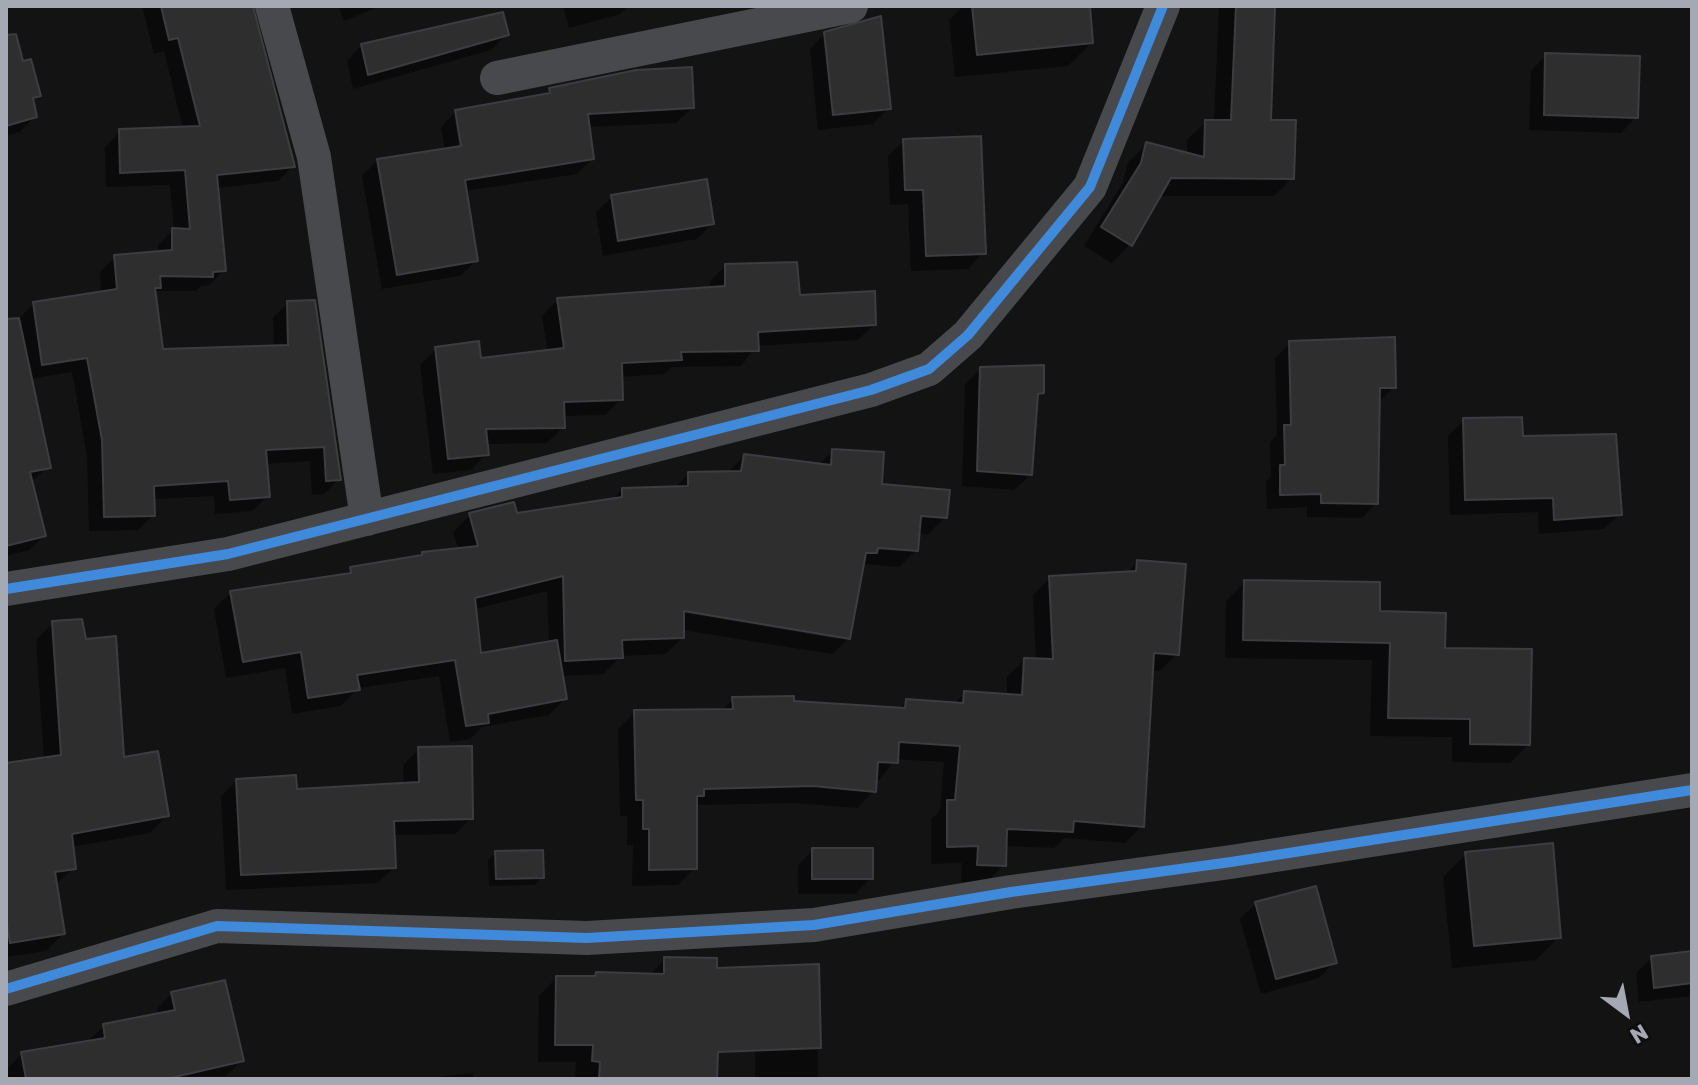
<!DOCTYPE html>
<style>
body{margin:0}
#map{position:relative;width:1698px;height:1085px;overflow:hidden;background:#131314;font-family:Rubik,sans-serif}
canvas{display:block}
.frame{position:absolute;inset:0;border:8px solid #a5a9b4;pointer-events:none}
.north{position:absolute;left:1586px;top:973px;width:80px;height:80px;-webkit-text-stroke:6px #0e0e0f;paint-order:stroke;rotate:148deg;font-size:22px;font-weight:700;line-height:32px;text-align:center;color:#a5a9b4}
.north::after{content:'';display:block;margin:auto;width:28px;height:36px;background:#a5a9b4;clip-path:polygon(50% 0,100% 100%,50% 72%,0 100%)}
</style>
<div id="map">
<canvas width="1698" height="1085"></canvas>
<div class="frame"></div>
<div class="north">N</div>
</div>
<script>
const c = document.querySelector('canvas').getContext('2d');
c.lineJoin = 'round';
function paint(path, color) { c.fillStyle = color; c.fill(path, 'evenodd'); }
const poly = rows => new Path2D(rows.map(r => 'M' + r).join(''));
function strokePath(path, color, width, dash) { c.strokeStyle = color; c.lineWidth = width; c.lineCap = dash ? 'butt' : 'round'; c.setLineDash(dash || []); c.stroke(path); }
paint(poly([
 [146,6,252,6,293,166,278,181,216,188,224,270,209,285,201,286,195,291,155,291,161,351,274,347,273,318,288,303,339,479,324,494,312,495,310,461,265,464,268,496,252,511,215,514,214,496,153,499,153,515,138,530,89,531,87,456,72,372,30,379,48,467,31,482,44,536,29,550,6,556,6,362,19,319,34,303,101,293,100,272,115,257,158,253,158,245,174,229,170,185,106,187,105,147,120,131,183,129,164,51,154,54,143,9],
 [338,6,380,6,344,21],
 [563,6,628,6,620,14,569,28],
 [963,6,1088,6,1091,43,1068,66,955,77,949,20],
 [1219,6,1273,6,1269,122,1292,178,1274,196,1158,196,1130,244,1112,263,1084,246,1123,183,1128,162,1147,144,1187,154,1187,140,1206,122,1214,122],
 [507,34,491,50,353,89,347,61,362,45],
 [825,34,889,108,873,124,818,130,810,49],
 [1546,55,1636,117,1621,133,1529,130,1531,71],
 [6,63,38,95,32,102,35,116,20,132,6,136],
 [550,90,692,108,676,123,588,127,592,159,577,174,465,191,476,261,460,276,382,289,362,176,377,161,445,151,441,127,456,111,543,96],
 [455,121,459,121,465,156,461,157],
 [904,141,983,253,968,269,911,271,908,204,890,205,888,156],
 [612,197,712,224,697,239,603,256,596,212],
 [725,266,874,324,858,340,756,346,741,366,672,367,664,374,620,377,621,399,605,415,562,416,563,427,547,443,486,444,487,454,471,470,433,474,420,365,436,349,480,361,548,352,542,316,558,300,710,289,710,282],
 [1290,343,1394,387,1379,402,1376,503,1362,518,1307,517,1307,507,1267,509,1266,482,1271,476,1270,442,1277,435,1275,358],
 [981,369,1042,393,1036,399,1030,475,1014,490,962,486,965,384],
 [1464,420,1521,438,1620,514,1604,529,1539,534,1538,512,1450,515,1448,436],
 [833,451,880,486,945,517,928,534,917,533,916,550,899,567,864,564,861,567,849,638,832,654,682,630,682,638,666,654,621,656,604,674,561,676,565,699,549,715,482,727,470,739,450,742,439,676,359,688,341,706,292,714,285,668,226,678,214,609,231,593,344,576,351,569,459,550,453,532,470,515,516,515,612,500,622,490,674,488,689,474,727,473,744,456,818,465],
 [547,591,549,644,480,656,475,609],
 [674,608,838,635,838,639,674,611],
 [1137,562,1177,654,1160,671,1151,670,1142,826,1125,843,1064,838,1054,848,1004,846,1004,865,987,882,961,882,962,863,931,864,931,819,940,811,944,762,896,759,879,780,874,779,874,791,857,808,795,803,695,805,695,868,678,885,632,886,633,845,627,845,627,816,620,816,618,729,635,712,722,711,733,699,899,709,907,701,953,705,965,693,1007,696,1007,677,1024,660,1036,660,1033,595,1050,578,1126,574],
 [1245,582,1378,613,1443,650,1528,744,1510,763,1452,762,1452,737,1370,736,1372,660,1225,658,1226,601],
 [53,623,85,641,122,760,167,816,150,833,71,847,74,868,55,885,63,934,46,951,6,957,6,765,44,760,36,640],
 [419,749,471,818,455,834,392,835,394,868,378,883,226,890,221,796,237,780,295,791,404,785,403,765],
 [813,850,871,878,855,894,798,894,798,866],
 [496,853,542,877,535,885,489,886,488,860],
 [1466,854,1559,937,1536,960,1452,968,1443,877],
 [1256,904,1335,962,1319,978,1261,994,1240,919],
 [1692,953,1692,996,1639,1002,1636,973,1652,958],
 [665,959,715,1079,575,1078,576,1062,538,1062,539,996,556,978,592,978,596,974,649,976],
 [817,966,818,1079,755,1079,756,983],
 [172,993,242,1060,226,1076,8,1079,6,1070,22,1054,88,1041,104,1026,158,1015,157,1009],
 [473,1073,473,1079,428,1079,430,1078]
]), '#0007');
const building = poly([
 [161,6,253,6,295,167,217,175,226,271,213,272,213,277,160,276,161,288,155,288,163,349,288,345,287,301,315,300,341,480,326,481,324,447,266,450,270,497,230,500,228,481,154,486,155,516,104,517,102,440,87,358,42,365,33,302,117,289,114,255,172,250,172,228,190,229,185,170,120,173,119,129,200,126,178,38,169,40,161,6],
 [972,6,1090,6,1093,43,977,55,972,6],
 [1236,6,1275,6,1271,120,1296,120,1294,179,1171,178,1132,246,1101,227,1141,163,1146,142,1204,157,1205,120,1231,120,1236,6],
 [503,12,509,35,368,75,361,44,503,12],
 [881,16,891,109,833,115,824,32,881,16],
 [16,34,23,61,31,59,41,96,33,98,37,117,6,126,6,35,16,34],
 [1545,53,1640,56,1638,118,1544,115,1545,53],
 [692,67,694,108,588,114,594,159,465,180,478,261,397,275,377,159,461,146,455,110,550,93,549,88,636,70,692,67],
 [981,136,986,254,926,256,923,190,905,190,903,139,981,136],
 [707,179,714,224,618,241,611,195,707,179],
 [797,262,800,295,875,291,876,325,758,332,759,351,681,352,682,360,622,363,623,400,564,402,565,428,486,429,489,455,448,459,435,347,479,341,481,358,564,348,557,298,725,286,725,264,797,262],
 [19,318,51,468,30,472,46,536,6,546,6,319,19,318],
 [1395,337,1396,388,1380,388,1378,504,1321,503,1321,494,1280,495,1280,465,1285,465,1284,425,1291,425,1289,341,1395,337],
 [1044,365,1044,393,1038,394,1032,475,977,471,980,367,1044,365],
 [1522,417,1523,436,1616,434,1622,515,1554,520,1553,498,1465,500,1463,418,1522,417],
 [832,449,884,452,882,484,950,490,947,518,921,516,918,551,878,548,877,553,866,553,850,639,684,611,684,638,622,640,623,658,565,661,563,576,475,598,481,653,557,640,567,699,488,714,489,723,466,726,455,660,357,675,360,690,308,698,301,652,243,662,230,591,351,573,350,567,422,555,422,552,478,546,469,513,514,502,517,513,622,497,622,488,688,486,688,472,741,471,744,454,831,465,832,449],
 [1137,560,1186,564,1179,655,1154,653,1144,827,1074,821,1073,832,1007,829,1006,866,977,865,978,846,947,847,947,800,955,800,960,746,899,742,898,763,878,762,876,792,813,786,704,789,704,796,697,796,697,869,649,870,649,829,643,829,643,800,636,800,634,710,733,709,732,697,794,696,794,701,905,708,906,699,963,703,964,691,1022,695,1024,658,1053,659,1049,576,1136,571,1137,560],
 [1244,580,1380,582,1380,611,1446,613,1445,648,1532,649,1530,745,1470,744,1470,719,1388,718,1390,643,1243,640,1244,580],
 [82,619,86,639,116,636,124,757,158,751,169,816,72,834,76,869,55,872,65,934,10,943,6,918,6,763,61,755,52,621,82,619],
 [472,746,473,819,394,821,396,868,241,875,236,779,296,775,297,789,419,782,418,747,472,746],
 [1553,843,1561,938,1474,946,1465,852,1553,843],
 [812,848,873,848,873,879,812,879,812,848],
 [543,850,544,878,496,879,495,851,543,850],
 [1316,886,1337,963,1276,979,1255,902,1316,886],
 [1692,951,1692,983,1654,988,1651,956,1692,951],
 [664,957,717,958,717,968,819,964,821,1048,718,1052,717,1079,599,1079,600,1062,592,1061,593,1045,555,1045,556,976,595,976,596,972,664,974,664,957],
 [225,980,244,1061,166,1079,26,1079,21,1052,105,1038,103,1024,175,1010,171,992,225,980]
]);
paint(building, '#2e2e2f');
strokePath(building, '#3c3d40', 2);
strokePath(poly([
 [272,6,314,157,367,519],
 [497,78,851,6],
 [6,589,228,554,871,390,929,369,968,335,1090,187,1163,6],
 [6,989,217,926,587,938,814,925,1011,892,1231,862,1692,790]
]), '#48494c', 34);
strokePath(poly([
 [6,589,228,554,871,390,929,369,968,335,1090,187,1163,6],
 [6,989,217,926,587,938,814,925,1011,892,1231,862,1692,790]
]), '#408adc', 10);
</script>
